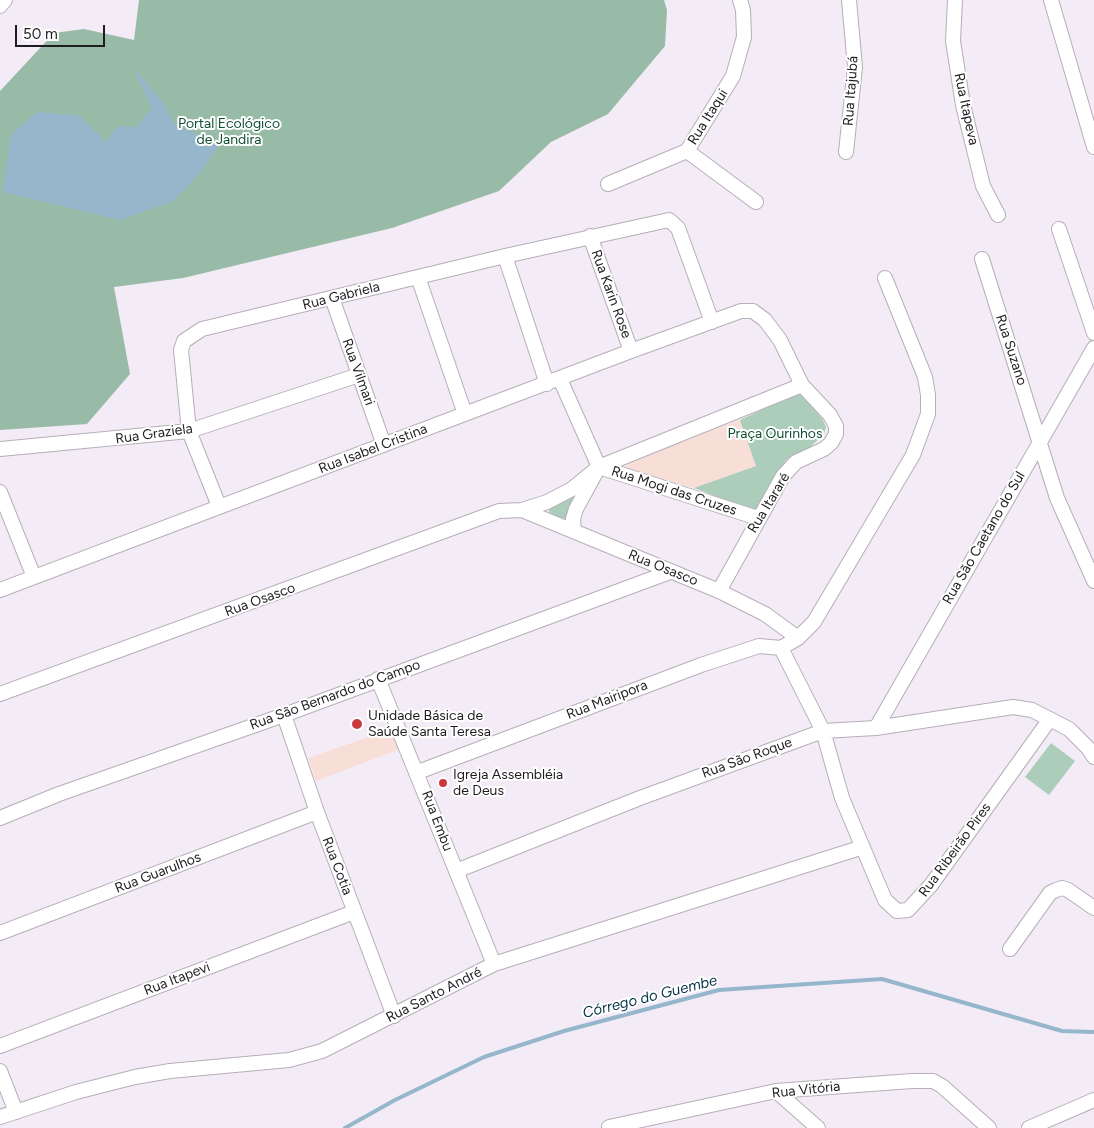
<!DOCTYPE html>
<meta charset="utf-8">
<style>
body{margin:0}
#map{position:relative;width:1094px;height:1128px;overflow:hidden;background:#f3ebf5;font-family:Figtree,sans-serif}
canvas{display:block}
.scale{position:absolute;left:15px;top:25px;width:90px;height:22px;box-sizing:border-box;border:2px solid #1e1c1f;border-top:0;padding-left:6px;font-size:15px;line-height:18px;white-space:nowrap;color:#1e1c1f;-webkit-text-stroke:4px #fff;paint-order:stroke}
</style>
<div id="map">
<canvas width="1094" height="1128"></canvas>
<div class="scale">50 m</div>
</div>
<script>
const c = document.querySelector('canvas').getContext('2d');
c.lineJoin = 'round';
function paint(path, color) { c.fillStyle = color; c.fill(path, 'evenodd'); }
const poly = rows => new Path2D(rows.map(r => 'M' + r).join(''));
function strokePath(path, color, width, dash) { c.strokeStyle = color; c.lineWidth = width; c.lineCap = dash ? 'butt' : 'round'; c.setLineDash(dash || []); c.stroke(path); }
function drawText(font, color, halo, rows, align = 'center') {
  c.font = font + ' Figtree,sans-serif'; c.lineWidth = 4; c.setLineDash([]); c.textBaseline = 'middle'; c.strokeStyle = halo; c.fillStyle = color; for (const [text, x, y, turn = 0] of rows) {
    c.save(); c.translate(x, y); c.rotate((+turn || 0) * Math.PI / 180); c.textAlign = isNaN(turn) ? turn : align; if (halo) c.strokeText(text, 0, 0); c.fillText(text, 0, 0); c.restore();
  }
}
paint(poly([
 [740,420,756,466,694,488,630,470,626,467,628,462],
 [392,729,400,749,316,781,308,758]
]), '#f7ded7');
paint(poly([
 [798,393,804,397,823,420,826,427,824,434,805,452,794,454,786,460,757,509,752,510,694,488,756,466,740,420],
 [576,490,579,492,570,516,563,519,550,513,548,509],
 [1051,743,1075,761,1049,795,1025,777]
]), '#adcdbb');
paint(poly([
 [139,0,664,0,667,10,665,46,608,114,551,142,499,191,392,228,183,278,114,287,130,374,87,424,0,430,0,91,54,33,84,29,134,40]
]), '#98bba8');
paint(poly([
 [133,67,164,104,173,123,219,145,201,172,173,201,120,220,3,192,11,135,37,112,80,116,106,142,118,126,136,127,152,108]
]), '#96b6cb');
strokePath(poly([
 [345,1128,395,1100,484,1057,564,1031,719,990,882,979,1062,1031,1094,1032]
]), '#96b6cb', 4);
const minor = poly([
 [955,0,953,41,963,105,983,186,998,215],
 [1051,0,1094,147],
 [0,6,5,0],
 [687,151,756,202],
 [846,152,855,67,849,0],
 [608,184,687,151,733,76,744,37,743,10,740,0],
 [1059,229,1094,333],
 [590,236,631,351],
 [505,256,547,384],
 [982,259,1057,498,1094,581],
 [418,277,465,414],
 [332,298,384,445],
 [560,379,599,467],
 [0,449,189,431,359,375],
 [0,492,34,577],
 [219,506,189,431,181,350,184,341,202,329,505,256,669,220,678,228,712,322],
 [522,510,547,502,572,489,599,467,802,385],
 [574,531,573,519,576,509,599,467,758,518],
 [0,590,631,351,741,311,753,311,765,320,780,340,802,385,830,415,836,426,836,434,831,443,824,449,796,462,783,476,719,591],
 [781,648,823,731,842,798,885,900,897,911,908,910,931,885,1050,719],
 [378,679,494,964],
 [0,694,499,511,522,510,719,591,765,614,798,638],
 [284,715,317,812,394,1016],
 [876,728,1094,348],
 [418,772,701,665,759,646,781,648,798,638,814,622,913,455,928,414,928,395,925,377,885,278],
 [0,818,59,794,284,715,670,572],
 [456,871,640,798,823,731,876,728,1013,707,1032,710,1069,729,1088,748,1094,757],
 [0,933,317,812],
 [1010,949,1050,893,1056,890,1062,888,1068,890,1094,908],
 [0,1046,354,912],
 [0,1071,16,1112],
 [776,1091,818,1128],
 [0,1117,76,1092,135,1077,170,1071,289,1060,322,1051,494,964,863,847],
 [609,1127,776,1091,912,1081,933,1081,942,1086,989,1128],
 [1029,1128,1094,1100]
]);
strokePath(minor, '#b6aeb8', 16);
strokePath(minor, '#fff', 14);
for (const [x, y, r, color] of [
 [357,724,6,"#c83840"],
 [443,783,5,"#c83840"]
]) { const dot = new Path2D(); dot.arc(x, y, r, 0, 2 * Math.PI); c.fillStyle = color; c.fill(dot); strokePath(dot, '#fff', 2); }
drawText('14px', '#1e1c1f', '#fff', [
 ["Rua Itajubá",851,91,-86],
 ["Rua Itapeva",966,109,78],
 ["Rua Itaqui",708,117,-58],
 ["Rua Karin Rose",611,294,70],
 ["Rua Gabriela",341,296,-14],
 ["Rua Suzano",1011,350,72],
 ["Rua Vilmari",358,372,70],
 ["Rua Graziela",154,434,-8],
 ["Rua Isabel Cristina",373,449,-21],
 ["Rua Mogi das Cruzes",674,491,18],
 ["Rua Itararé",769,503,-59],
 ["Rua São Caetano do Sul",984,538,-60],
 ["Rua Osasco",663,568,22],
 ["Rua Osasco",260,600,-20],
 ["Rua São Bernardo do Campo",335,695,-20],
 ["Rua Mairipora",607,700,-21],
 ["Rua São Roque",747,758,-20],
 ["Rua Embu",437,821,69],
 ["Rua Ribeirão Pires",955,850,-54],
 ["Rua Cotia",337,866,69],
 ["Rua Guarulhos",158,873,-21],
 ["Rua Itapevi",177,979,-21],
 ["Rua Santo André",434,995,-27],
 ["Rua Vitória",806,1090,-6]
]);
drawText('14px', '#104f35', '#fff', [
 ["Portal Ecológico",229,124],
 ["de Jandira",229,140],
 ["Praça Ourinhos",775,434]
]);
drawText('14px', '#1e1c1f', '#fff', [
 ["Unidade Básica de",368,716],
 ["Saúde Santa Teresa",368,732],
 ["Igreja Assembléia",453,775],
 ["de Deus",453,791]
], 'left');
drawText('italic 15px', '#07344a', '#fff', [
 ["Córrego do Guembe",650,997,-14]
]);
</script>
